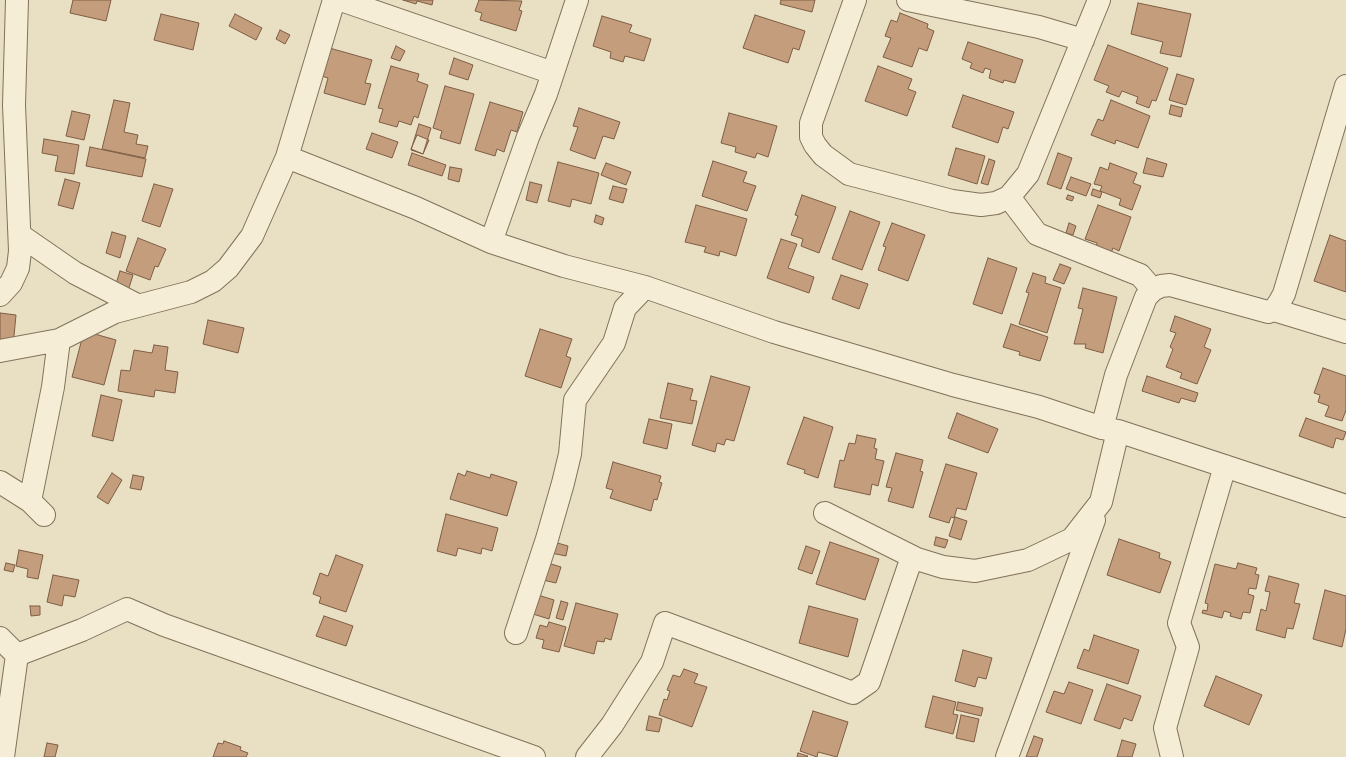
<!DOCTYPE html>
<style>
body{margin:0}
canvas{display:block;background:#e9dfc3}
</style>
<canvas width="1346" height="757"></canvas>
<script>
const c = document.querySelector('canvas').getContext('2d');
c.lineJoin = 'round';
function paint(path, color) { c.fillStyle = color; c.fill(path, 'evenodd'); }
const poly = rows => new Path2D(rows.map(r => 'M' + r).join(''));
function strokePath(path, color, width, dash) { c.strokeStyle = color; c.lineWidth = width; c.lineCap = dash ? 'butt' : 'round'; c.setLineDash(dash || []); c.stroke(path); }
const building = poly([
 [73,0,111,0,106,21,70,13,73,0],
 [403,0,433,0,432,5,417,1,416,4,403,0],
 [479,0,522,1,519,10,522,11,516,31,480,20,482,13,475,11,479,0],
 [781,0,815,0,812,12,780,4,781,0],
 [1138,3,1191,14,1181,57,1160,53,1163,42,1131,34,1138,3],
 [900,13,928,24,927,28,934,31,927,51,919,48,912,67,883,57,891,38,885,36,891,20,897,22,900,13],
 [161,14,199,23,193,50,154,40,161,14],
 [235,14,262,28,256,40,229,26,235,14],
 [755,15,805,31,799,50,793,48,788,63,743,48,755,15],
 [602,16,632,25,629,32,651,39,644,61,625,56,623,62,610,58,611,52,593,46,602,16],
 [280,30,290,35,285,44,276,39,280,30],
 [968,42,1023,60,1015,83,1004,80,1003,83,989,78,991,70,985,68,983,73,970,68,972,63,962,59,968,42],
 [1108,45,1168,68,1156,101,1152,100,1149,108,1136,103,1138,97,1122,91,1119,97,1106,92,1109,86,1094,80,1108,45],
 [396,46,405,51,400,61,391,58,396,46],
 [326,47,372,60,365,83,371,84,365,105,324,93,328,78,318,75,326,47],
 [454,58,473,65,468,80,449,74,454,58],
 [391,66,419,74,417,81,428,85,418,118,414,116,411,125,399,121,397,127,379,122,383,109,378,108,391,66],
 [878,66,912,79,908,89,916,92,907,116,865,101,878,66],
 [1177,74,1194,79,1186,105,1169,100,1177,74],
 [445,86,474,94,460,144,440,138,442,131,433,128,445,86],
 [963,95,1014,112,1008,129,1003,127,998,143,952,127,963,95],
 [114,100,130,103,124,132,138,135,136,144,148,146,145,158,102,149,114,100],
 [1111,100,1150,116,1138,148,1116,140,1115,144,1091,135,1098,119,1103,121,1111,100],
 [490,102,523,112,517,132,511,130,504,152,497,149,495,156,475,150,490,102],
 [1171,105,1183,108,1181,117,1169,114,1171,105],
 [579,108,620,122,614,139,603,136,595,159,570,150,578,127,573,126,579,108],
 [72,111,90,115,84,140,66,136,72,111],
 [729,113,777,126,768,157,757,153,755,158,735,152,736,147,721,143,729,113],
 [419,124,431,128,423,154,411,150,419,124],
 [372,133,398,142,392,158,366,149,372,133],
 [417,135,429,140,423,154,411,149,417,135],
 [44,139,79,145,74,174,55,171,58,156,42,153,44,139],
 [90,147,146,159,142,177,86,166,90,147],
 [956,148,985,156,977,184,948,175,956,148],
 [412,153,446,165,442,176,408,165,412,153],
 [1058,153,1072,158,1061,189,1047,184,1058,153],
 [1147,158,1167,164,1163,177,1143,173,1147,158],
 [989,159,995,161,988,185,981,183,989,159],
 [713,161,747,172,743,182,756,186,747,211,702,196,713,161],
 [558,162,599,173,591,204,572,199,570,207,548,201,558,162],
 [606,163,631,172,626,185,601,175,606,163],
 [1110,163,1137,173,1133,183,1141,186,1132,210,1119,205,1121,199,1100,191,1102,186,1094,184,1100,167,1108,170,1110,163],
 [450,167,462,169,459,182,448,179,450,167],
 [1071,177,1091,184,1086,196,1066,189,1071,177],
 [65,179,80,183,73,209,58,205,65,179],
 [530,182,542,185,537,203,526,200,530,182],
 [154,184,173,189,160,227,142,221,154,184],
 [613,186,627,189,623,203,609,199,613,186],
 [1093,189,1102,192,1100,198,1091,195,1093,189],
 [802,195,836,207,819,253,801,246,803,239,791,235,798,216,795,215,802,195],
 [1068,195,1074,197,1072,201,1066,199,1068,195],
 [696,205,747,219,736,256,720,251,719,256,704,252,706,247,685,242,696,205],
 [1098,205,1131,217,1119,251,1113,248,1111,253,1096,248,1097,243,1085,239,1098,205],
 [850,211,880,222,862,270,832,259,850,211],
 [596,215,604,218,602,225,594,222,596,215],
 [892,223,925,235,908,281,878,270,886,247,883,246,892,223],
 [1069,223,1076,226,1073,235,1066,233,1069,223],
 [112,232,126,236,120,258,106,253,112,232],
 [1330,235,1346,241,1346,292,1314,281,1330,235],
 [138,238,166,249,158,267,155,266,150,280,126,271,138,238],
 [781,239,797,244,788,268,814,277,809,293,767,278,781,239],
 [988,258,1017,268,1002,314,973,304,988,258],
 [1060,264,1071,268,1064,284,1053,280,1060,264],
 [120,271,133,275,128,291,115,287,120,271],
 [1033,273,1046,277,1045,283,1061,288,1047,333,1019,324,1029,293,1026,292,1033,273],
 [841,275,868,284,859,309,832,299,841,275],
 [1083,288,1117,297,1103,353,1085,348,1086,344,1074,344,1083,309,1078,308,1083,288],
 [0,313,16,315,13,346,0,345,0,313],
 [1175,316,1211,329,1204,347,1211,350,1197,384,1180,378,1182,373,1166,367,1173,349,1170,347,1176,333,1170,331,1175,316],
 [208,320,244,328,238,353,203,344,208,320],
 [1011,324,1048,337,1040,361,1019,355,1020,352,1003,347,1011,324],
 [540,329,572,339,566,356,571,358,561,388,525,376,540,329],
 [84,331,116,340,104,385,72,377,84,331],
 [154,345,168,347,165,370,178,372,175,393,155,390,154,397,118,391,121,370,130,371,134,350,152,353,154,345],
 [1323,368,1346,376,1346,410,1342,421,1325,416,1329,406,1318,402,1320,395,1314,393,1323,368],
 [711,376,750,387,734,441,726,439,724,445,717,443,715,452,692,445,711,376],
 [1147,376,1198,393,1195,402,1181,398,1179,403,1142,391,1147,376],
 [668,383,693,389,690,400,697,401,692,424,660,418,668,383],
 [101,395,122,400,113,441,92,436,101,395],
 [957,413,998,429,988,453,948,438,957,413],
 [804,417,833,427,818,478,804,473,805,470,787,464,804,417],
 [1306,418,1346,432,1343,440,1336,438,1333,448,1299,436,1306,418],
 [649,419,672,424,667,449,643,443,649,419],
 [857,435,876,439,874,448,877,449,875,459,884,461,878,486,872,484,870,495,834,487,840,460,844,461,849,443,855,444,857,435],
 [896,453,923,460,920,471,923,472,913,508,888,501,892,488,886,487,896,453],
 [613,462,661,476,659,482,662,483,657,500,654,499,651,511,610,498,613,490,606,488,613,462],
 [946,464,977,473,966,510,957,508,954,518,951,517,949,523,929,517,946,464],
 [467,471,490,478,491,474,517,482,507,516,450,499,458,473,465,476,467,471],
 [112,473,122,480,108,504,97,497,112,473],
 [133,475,144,477,141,490,130,488,133,475],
 [446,514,498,528,492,551,482,548,481,554,458,548,456,556,437,551,446,514],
 [955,517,967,521,961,540,949,536,955,517],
 [936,537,948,540,945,548,934,545,936,537],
 [1119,539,1160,553,1159,558,1171,562,1160,593,1107,575,1119,539],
 [554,542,568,546,566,556,551,553,554,542],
 [830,542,879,559,865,600,816,584,830,542],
 [806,546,820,551,812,574,798,569,806,546],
 [19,550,43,555,38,579,27,577,28,569,16,566,19,550],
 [336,555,363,565,346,612,319,603,321,597,313,594,320,573,328,576,336,555],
 [6,563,15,565,13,572,4,570,6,563],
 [548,563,561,567,556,583,543,580,548,563],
 [1238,563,1257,568,1255,574,1259,575,1256,589,1249,588,1248,594,1254,596,1250,613,1243,612,1241,619,1230,616,1231,613,1224,611,1222,618,1202,613,1203,610,1207,611,1208,604,1205,603,1215,564,1236,569,1238,563],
 [53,575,79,580,75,597,64,595,62,606,47,602,53,575],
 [1269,576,1299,584,1294,603,1300,604,1293,629,1287,628,1285,638,1256,630,1261,609,1266,611,1270,592,1265,591,1269,576],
 [1325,590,1346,596,1346,629,1342,647,1313,639,1325,590],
 [538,595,554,600,549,619,533,614,538,595],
 [561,601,568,603,563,620,556,618,561,601],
 [576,603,618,614,611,640,605,638,604,642,597,641,594,654,564,646,576,603],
 [30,606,40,606,40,615,31,616,30,606],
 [809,606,858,619,848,657,799,643,809,606],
 [324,616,353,626,346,646,316,636,324,616],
 [549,622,566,627,559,652,542,648,544,640,536,638,540,625,547,627,549,622],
 [1094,635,1139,650,1128,684,1077,668,1084,649,1089,651,1094,635],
 [963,650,992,658,986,679,978,677,975,687,955,681,963,650],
 [684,669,698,674,694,683,707,687,692,727,659,715,664,699,667,700,670,691,667,690,673,675,680,677,684,669],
 [1216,676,1262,695,1249,725,1204,706,1216,676],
 [1069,682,1093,690,1081,724,1046,712,1054,691,1064,694,1069,682],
 [1107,684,1141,696,1132,721,1124,718,1120,729,1094,720,1107,684],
 [933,696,956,702,953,714,958,715,953,734,925,727,933,696],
 [958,702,983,708,981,716,956,710,958,702],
 [813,711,848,722,837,757,818,752,817,757,800,751,813,711],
 [961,715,979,719,974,742,956,738,961,715],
 [649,716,662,719,659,732,646,730,649,716],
 [1034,736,1043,739,1037,757,1026,757,1034,736],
 [1122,740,1136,744,1132,757,1117,757,1122,740],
 [224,741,241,747,240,750,248,753,246,757,213,757,218,743,223,744,224,741],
 [47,743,58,745,55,757,44,757,47,743],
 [798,753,808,756,807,757,797,757,798,753]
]);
paint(building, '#c49d7c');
strokePath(building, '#7e5e44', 1);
const minor = poly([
 [341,0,553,73],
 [855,0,811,123,811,137,815,145,823,155,849,174,952,201,981,205,996,203,1009,197,1028,174,1099,0],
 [908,0,1039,27,1083,40],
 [287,157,416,208,491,242,564,266,645,287,774,332,953,385,1039,407,1102,428,1118,431,1346,506],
 [1009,197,1037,234,1140,275,1153,290],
 [20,235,75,273,137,305],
 [491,242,528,137,546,94,577,0],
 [0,295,11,283,18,268,20,251,14,105,17,0],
 [1274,310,1346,332],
 [0,351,59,340,115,312,191,292,213,281,228,268,252,236,287,157,334,0],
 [1102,428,1116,375,1146,297,1153,290,1161,286,1170,285,1268,312,1274,310,1279,303,1284,294,1346,86],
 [0,482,30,501,44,515],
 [30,501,53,387,59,340],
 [825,513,917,559,943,567,975,571,1028,560,1072,539,1101,502,1118,431],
 [516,633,547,539,563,483,570,454,575,400,614,343,625,308,645,287],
 [0,638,17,655,82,630,127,609,164,625,534,757],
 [3,757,17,655],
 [587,757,612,725,652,662,665,623,853,693,869,682,912,557],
 [1007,757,1094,520],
 [1172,757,1165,728,1188,647,1179,623,1225,466]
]);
strokePath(minor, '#81725c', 24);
strokePath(minor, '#f5edd5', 22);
</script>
